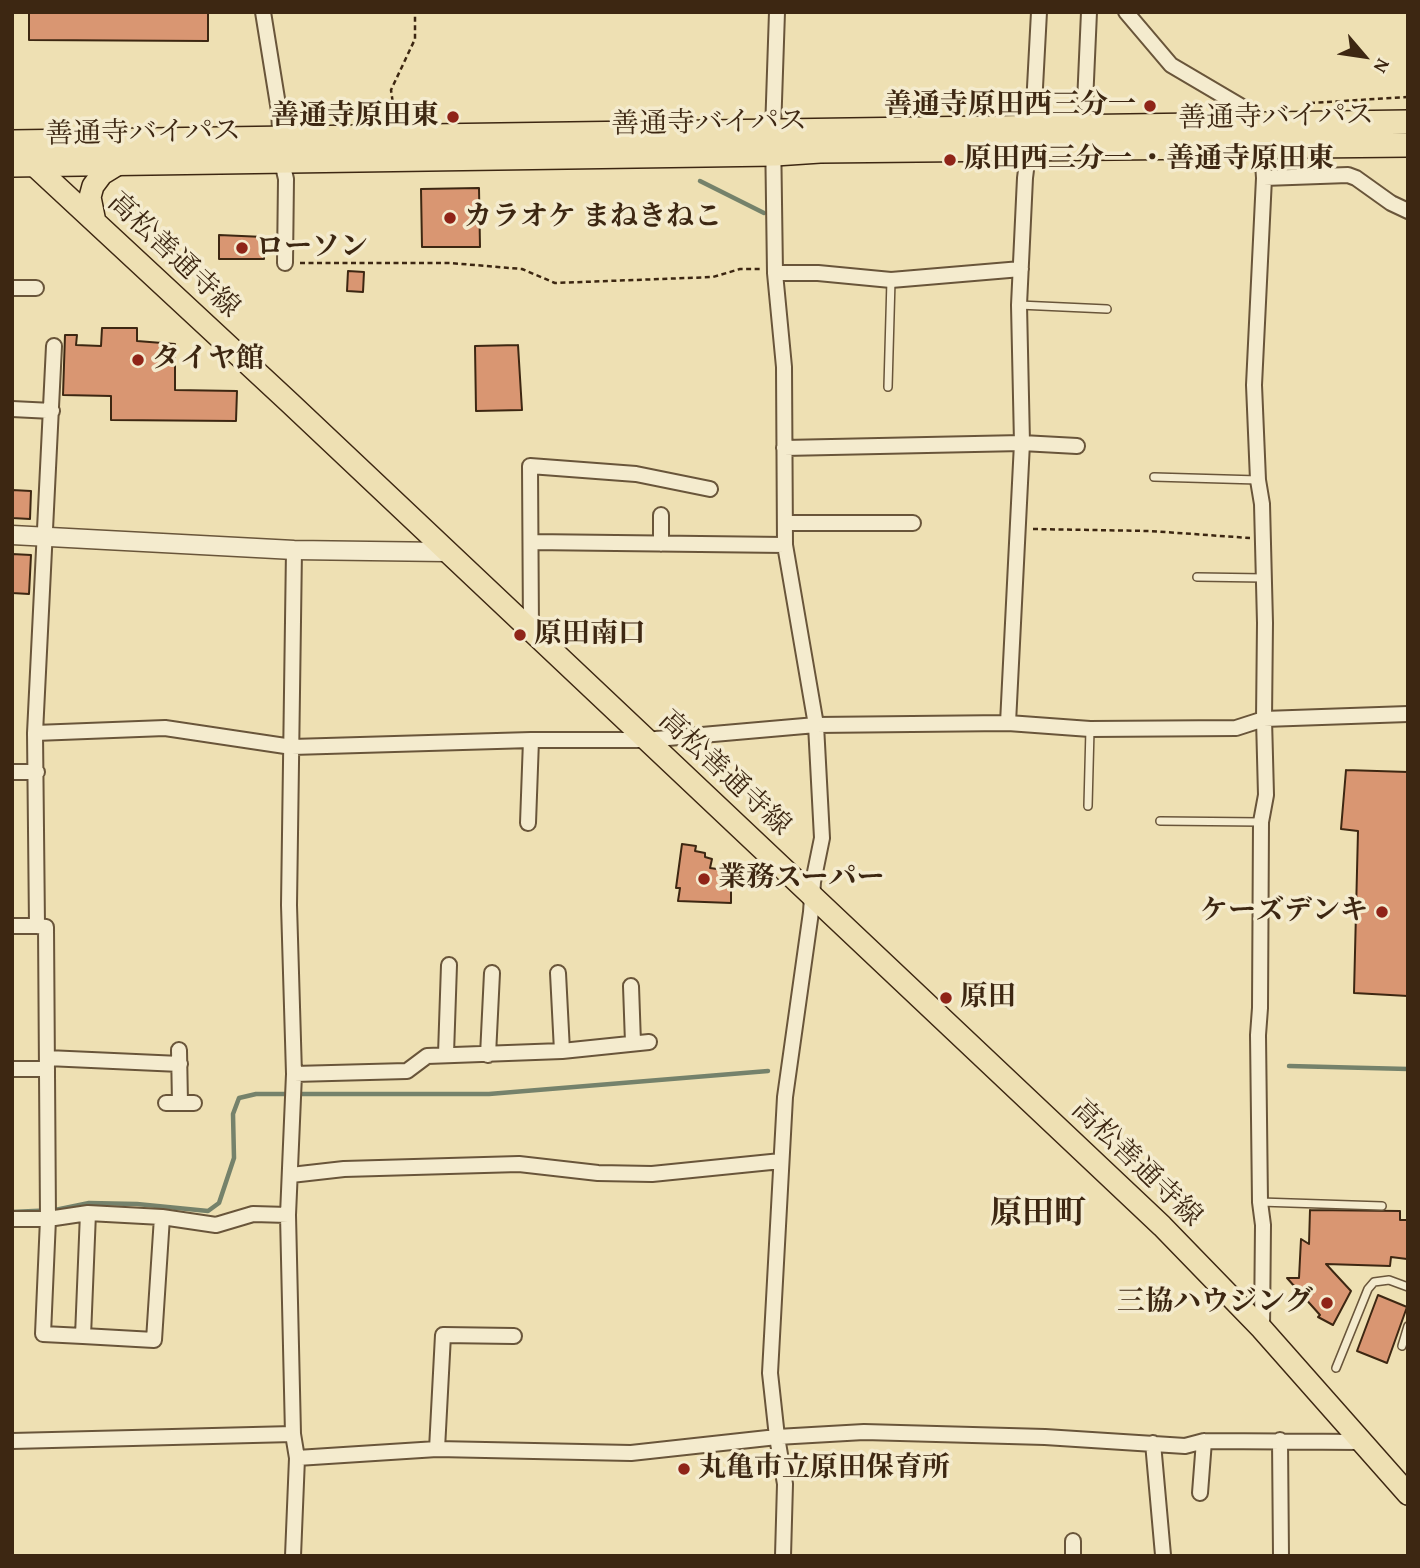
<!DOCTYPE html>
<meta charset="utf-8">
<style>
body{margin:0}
#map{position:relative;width:1420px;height:1568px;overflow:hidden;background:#eee0b3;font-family:"Gentium Book Plus",serif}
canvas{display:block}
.frame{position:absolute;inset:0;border:14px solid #3d2712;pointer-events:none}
.north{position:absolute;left:1329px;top:21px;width:70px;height:70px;-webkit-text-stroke:5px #f4ebce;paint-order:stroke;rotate:119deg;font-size:19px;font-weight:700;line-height:28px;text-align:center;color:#3d2712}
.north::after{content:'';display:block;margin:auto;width:24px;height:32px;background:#3d2712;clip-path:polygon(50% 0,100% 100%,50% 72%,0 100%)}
</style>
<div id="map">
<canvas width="1420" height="1568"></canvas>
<div class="frame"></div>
<div class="north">N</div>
</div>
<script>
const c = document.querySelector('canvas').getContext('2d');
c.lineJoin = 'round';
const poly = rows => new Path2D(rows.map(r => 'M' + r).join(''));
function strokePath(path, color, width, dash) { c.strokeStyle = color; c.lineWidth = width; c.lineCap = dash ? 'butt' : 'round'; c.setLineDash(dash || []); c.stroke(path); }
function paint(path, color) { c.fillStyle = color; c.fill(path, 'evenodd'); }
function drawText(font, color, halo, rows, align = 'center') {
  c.font = font + ' "Gentium Book Plus","Noto Serif JP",serif'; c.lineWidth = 7; c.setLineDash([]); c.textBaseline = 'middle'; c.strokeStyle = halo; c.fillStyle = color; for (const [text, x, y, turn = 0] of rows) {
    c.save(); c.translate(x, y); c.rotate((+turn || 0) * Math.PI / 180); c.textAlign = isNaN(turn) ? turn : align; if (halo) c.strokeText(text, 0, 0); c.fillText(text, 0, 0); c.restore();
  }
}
strokePath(poly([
 [700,181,764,213],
 [1289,1066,1408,1069],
 [12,1212,55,1210,89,1203,137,1204,208,1211,219,1203,234,1158,233,1114,239,1098,256,1094,489,1094,768,1071]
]), '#75826b', 4.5);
const building = poly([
 [29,12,208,12,208,41,29,40,29,12],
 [479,188,480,247,422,247,421,189,479,188],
 [219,235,264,237,264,259,219,259,219,235],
 [348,271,364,272,363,292,347,291,348,271],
 [102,328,137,328,137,341,175,344,175,390,237,391,236,421,111,420,111,396,63,395,65,335,77,335,76,345,101,346,102,328],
 [518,345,522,410,476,411,475,346,518,345],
 [12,490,31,491,30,519,12,518,12,490],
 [12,554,31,555,29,594,12,593,12,554],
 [1346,770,1408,772,1408,996,1354,993,1358,831,1341,829,1346,770],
 [682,844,696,846,695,851,705,853,705,857,712,859,710,868,731,871,731,903,678,901,680,888,676,888,682,844],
 [1310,1210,1400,1211,1400,1220,1408,1220,1407,1259,1391,1257,1390,1266,1326,1264,1351,1291,1333,1325,1318,1317,1320,1315,1287,1278,1299,1278,1301,1239,1309,1244,1310,1210],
 [1378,1295,1407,1307,1387,1363,1357,1351,1378,1295]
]);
paint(building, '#d99672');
strokePath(building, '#3d2712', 2);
const service = poly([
 [1019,305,1107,309],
 [888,387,891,280],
 [1154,477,1258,480],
 [1197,577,1264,578],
 [1088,806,1090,729],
 [1160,821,1261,822],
 [1260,1202,1382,1206],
 [1402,1346,1408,1326],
 [1336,1368,1368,1289,1374,1282,1389,1280,1408,1287]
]);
const minor = poly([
 [263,12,279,111,282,162,286,179,285,263],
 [777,12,773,131,775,273,784,367,785,545,816,725,822,838,813,882,811,912,785,1097,770,1373,777,1437,785,1484,783,1556],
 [1126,12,1171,65,1244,108,1254,125,1262,148,1264,178,1254,385,1258,480,1262,504,1265,623,1264,719,1266,795,1261,822,1260,1008,1258,1035,1260,1202,1263,1225,1262,1329],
 [1085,103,1089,12],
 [1264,178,1348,175,1356,178,1391,203,1408,211],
 [775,273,818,273,891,280,1021,269],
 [12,288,36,288],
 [54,346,35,733,37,926,46,927,48,1219,88,1213,162,1217,216,1225,253,1214,288,1215],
 [12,409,52,411],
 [784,448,1022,443,1077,446],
 [785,523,913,523],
 [531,542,785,545],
 [661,544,661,515],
 [531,631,530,466,636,474,710,489],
 [1008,723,1022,443,1019,305,1025,178,1034,106,1039,12],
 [35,733,165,728,292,747,531,740,645,740,816,725,1008,723,1090,729,1236,728,1264,719,1408,714],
 [12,772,37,772],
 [528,823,531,740],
 [12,926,37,926],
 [558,973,562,1051],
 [631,986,633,1043],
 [179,1050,180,1103],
 [446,1054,449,965],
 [488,1055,492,973],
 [47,1058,180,1064],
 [12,1069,47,1069],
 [294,1074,407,1071,427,1056,562,1051,649,1042],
 [166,1103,194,1103],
 [291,1175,344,1169,519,1164,598,1173,652,1174,781,1161],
 [12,1219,48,1219,43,1334,83,1336,88,1213],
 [83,1336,154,1340,162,1217],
 [1280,1440,1281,1556],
 [12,1441,293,1434],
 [1153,1443,1163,1555],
 [437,1449,443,1335,514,1336],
 [297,1458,437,1449,631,1453,777,1437,864,1432,1045,1437,1185,1446,1204,1441,1362,1442],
 [1200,1493,1204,1441],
 [1073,1541,1073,1556],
 [293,1556,297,1458,293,1434,288,1215,294,1074,289,905,294,550]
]);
const tertiary = poly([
 [12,535,294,550,446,552]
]);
const primary = poly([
 [24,156,290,403,1162,1226,1262,1329,1408,1494],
 [95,222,90,197,93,186,102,174,120,163]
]);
const trunk = poly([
 [12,142,1408,122],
 [12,165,775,154,820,151,1408,145]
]);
strokePath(service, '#69553a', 10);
strokePath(minor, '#69553a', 18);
strokePath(tertiary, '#69553a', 21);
strokePath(primary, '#3d2712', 24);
strokePath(trunk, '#3d2712', 26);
strokePath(poly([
 [1310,103,1408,97],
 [395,118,391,90,415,39,415,12],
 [300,263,450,263,522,269,555,283,713,277,740,269,761,269],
 [1033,529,1150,531,1250,538]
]), '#3d2712', 2.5, [5, 3.5]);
strokePath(service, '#f4ebce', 7);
strokePath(minor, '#f4ebce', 14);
strokePath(tertiary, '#f4ebce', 18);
strokePath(primary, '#eee0b3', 21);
strokePath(trunk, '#eee0b3', 23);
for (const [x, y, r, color] of [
 [1150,106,7,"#8f2418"],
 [453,117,7,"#8f2418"],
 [950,160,7,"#8f2418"],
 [450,218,7,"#8f2418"],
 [242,248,7,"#8f2418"],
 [138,360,7,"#8f2418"],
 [520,635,7,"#8f2418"],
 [704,879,7,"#8f2418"],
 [1382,912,7,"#8f2418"],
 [946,998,7,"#8f2418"],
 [1327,1303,7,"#8f2418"],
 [684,1469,7,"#8f2418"]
]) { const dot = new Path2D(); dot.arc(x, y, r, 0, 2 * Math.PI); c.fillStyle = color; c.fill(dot); strokePath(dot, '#f4ebce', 2.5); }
drawText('bold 28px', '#3d2712', '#f4ebce', [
 ["善通寺原田西三分一",1136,106,"right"],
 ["善通寺原田東",439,117,"right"],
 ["原田西三分一 ・善通寺原田東",964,160],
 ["カラオケ まねきねこ",464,218],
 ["ローソン",256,248],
 ["タイヤ館",152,360],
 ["原田南口",534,635],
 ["業務スーパー",718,879],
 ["ケーズデンキ",1368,912,"right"],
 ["原田",960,998],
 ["三協ハウジング",1313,1303,"right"],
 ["丸亀市立原田保育所",698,1469]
], 'left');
drawText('28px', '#3d2712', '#f4ebce', [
 ["善通寺バイパス",1276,118,-1],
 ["善通寺バイパス",709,124,-1],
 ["善通寺バイパス",143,134,-1],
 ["高松善通寺線",173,256,43],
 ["高松善通寺線",724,774,43],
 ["高松善通寺線",1136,1164,44]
]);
drawText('bold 32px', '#3d2712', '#f4ebce', [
 ["原田町",1038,1215]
]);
</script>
